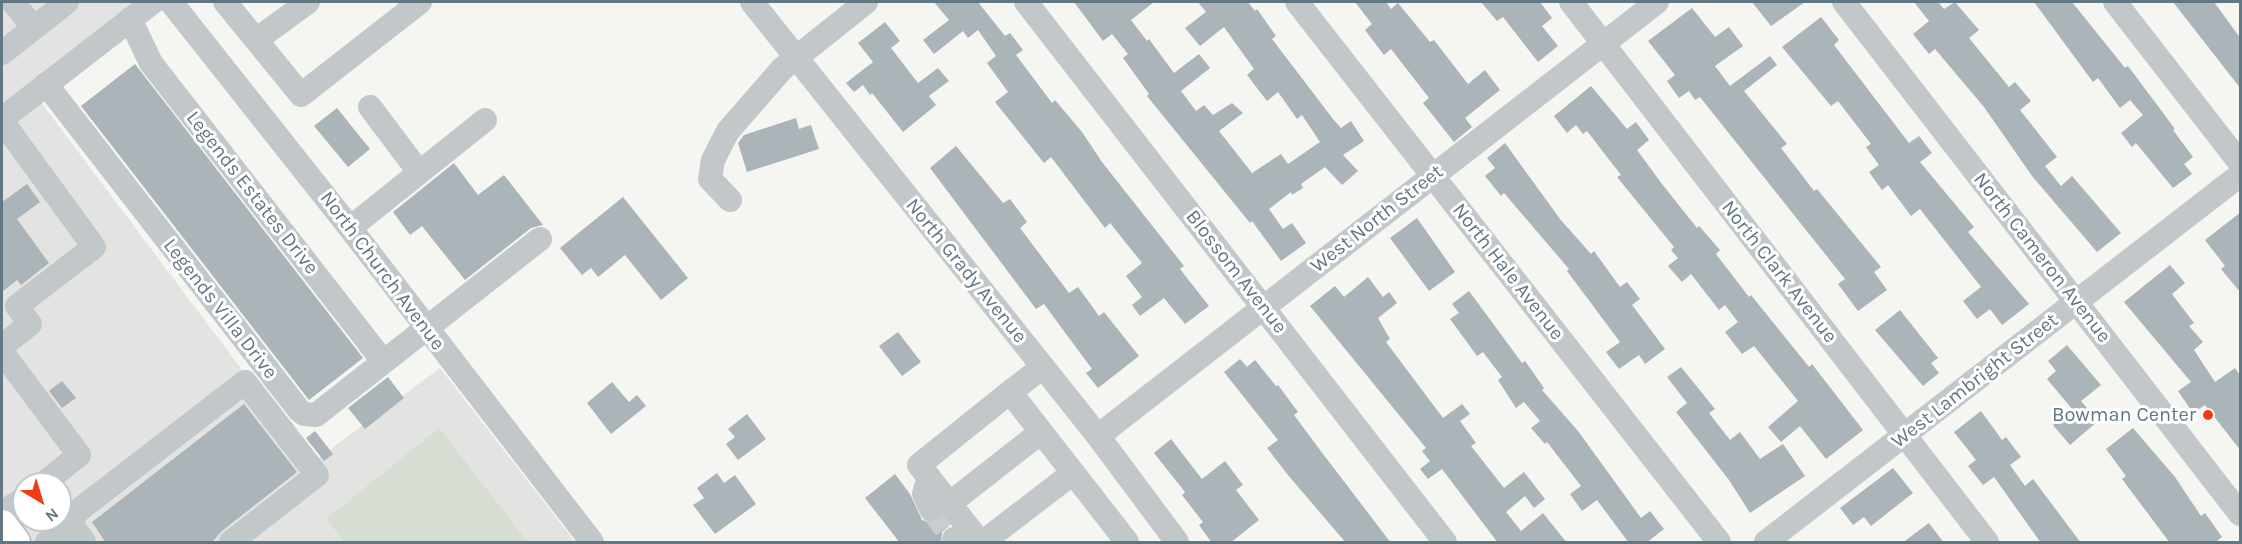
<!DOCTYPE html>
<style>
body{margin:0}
#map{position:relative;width:2242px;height:544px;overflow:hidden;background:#f5f5f1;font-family:Karla,sans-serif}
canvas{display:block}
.frame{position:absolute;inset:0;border:3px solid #627784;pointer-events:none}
.north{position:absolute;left:12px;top:472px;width:60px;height:60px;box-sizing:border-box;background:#fff;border:2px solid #c0c9ce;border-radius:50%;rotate:142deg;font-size:16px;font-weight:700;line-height:24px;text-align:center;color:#627784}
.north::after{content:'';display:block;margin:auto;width:21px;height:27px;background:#f03c16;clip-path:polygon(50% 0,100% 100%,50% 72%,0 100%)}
</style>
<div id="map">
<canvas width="2242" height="544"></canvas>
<div class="frame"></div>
<div class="north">N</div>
</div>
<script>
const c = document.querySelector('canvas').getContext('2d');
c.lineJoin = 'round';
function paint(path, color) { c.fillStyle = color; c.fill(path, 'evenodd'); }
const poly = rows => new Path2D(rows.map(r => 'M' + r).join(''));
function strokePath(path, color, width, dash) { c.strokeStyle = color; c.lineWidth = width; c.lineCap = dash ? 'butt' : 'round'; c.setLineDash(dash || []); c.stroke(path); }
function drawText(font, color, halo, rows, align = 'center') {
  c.font = font + ' Karla,sans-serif'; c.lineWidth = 6; c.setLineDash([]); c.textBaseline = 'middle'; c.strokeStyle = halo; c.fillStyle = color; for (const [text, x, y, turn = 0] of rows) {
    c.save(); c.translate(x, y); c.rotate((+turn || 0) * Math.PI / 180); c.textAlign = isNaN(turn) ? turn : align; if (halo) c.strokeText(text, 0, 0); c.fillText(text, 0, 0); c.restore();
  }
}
paint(poly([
 [2,2,138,2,2,107],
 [40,101,312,463,440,368,575,542,528,542,439,429,326,519,344,542,32,542,2,504,2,131],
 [24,484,60,484,60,520,24,520]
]), '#e3e4e2');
paint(poly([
 [439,428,528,542,344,542,326,519]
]), '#d6ddd2');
paint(poly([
 [934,2,978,2,1005,36,1010,33,1023,50,1016,55,1052,103,1055,100,1082,132,1102,162,1184,266,1180,269,1209,306,1185,324,1164,298,1140,316,1132,305,1142,297,1126,276,1142,263,1110,223,1105,228,1051,157,1044,163,995,102,1008,92,987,63,996,56,978,30,968,38,963,31,934,54,923,40,949,20],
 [1074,2,1154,2,1131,20,1147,41,1149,39,1174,73,1199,54,1210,68,1181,91,1196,111,1204,105,1213,115,1232,103,1243,113,1219,131,1252,173,1281,154,1288,164,1320,142,1302,115,1297,119,1278,92,1267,101,1247,75,1254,69,1224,27,1200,46,1185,28,1206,12,1198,2,1248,2,1255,11,1257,9,1276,36,1272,39,1333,119,1341,128,1351,121,1364,141,1343,155,1358,171,1342,185,1325,167,1301,184,1303,188,1292,195,1291,192,1269,209,1283,229,1292,223,1306,243,1281,261,1252,221,1250,223,1147,96,1149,94,1123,58,1128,54,1112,34,1103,41],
 [1355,2,1386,2,1391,9,1398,3,1430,42,1434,40,1468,84,1485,70,1500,90,1465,118,1472,127,1454,142,1423,103,1429,98,1391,49,1384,55,1365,30,1372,24],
 [1481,2,1540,2,1552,18,1542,26,1558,46,1538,62,1503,17,1497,21],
 [1752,2,1805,2,1771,26],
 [1914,2,1938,2,1944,9,1955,2,1979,30,1969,38,2009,87,2015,82,2031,101,2020,110,2057,157,2045,166,2061,186,2072,176,2121,233,2097,252,2032,176,1984,107,1935,49,1929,54,1913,34,1929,21],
 [2034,2,2072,2,2125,68,2128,66,2175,129,2173,130,2193,157,2184,164,2192,174,2173,188,2136,143,2132,147,2121,133,2143,115,2130,100,2120,108,2098,78,2093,82],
 [2173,2,2214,2,2241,39,2241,89],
 [1692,8,1715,37,1729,27,1743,46,1715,66,1730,86,1770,56,1777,65,1744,91,1787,144,1781,148,1814,191,1817,189,1881,267,1874,272,1887,290,1858,311,1838,284,1845,279,1700,97,1695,100,1689,91,1679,98,1667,81,1675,75,1648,41],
 [1821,17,1839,40,1834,45,1909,143,1919,136,1932,153,1920,162,1974,227,1968,232,2029,304,2002,325,1990,309,1977,319,1963,301,1981,287,1920,209,1911,216,1888,185,1882,190,1869,172,1879,165,1866,147,1871,144,1838,101,1831,106,1782,47],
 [885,22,900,41,891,48,918,83,938,68,949,81,929,96,936,105,903,132,872,93,870,95,863,85,854,92,846,83,873,62,858,43],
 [135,64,363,358,309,400,81,106],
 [1591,86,1627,129,1636,122,1649,140,1637,150,1662,184,1697,228,1699,226,1720,250,1716,254,1749,297,1751,295,1809,367,1812,364,1863,430,1826,459,1800,426,1781,442,1768,427,1798,401,1754,346,1742,354,1725,332,1738,322,1725,305,1719,310,1691,274,1682,282,1668,266,1678,258,1671,250,1674,247,1617,177,1621,175,1587,131,1583,134,1576,125,1567,133,1554,116],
 [337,108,370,149,348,167,314,126],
 [796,118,799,129,811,125,819,149,747,172,738,143,744,135],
 [1505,143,1560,219,1591,254,1594,251,1620,287,1627,282,1640,299,1632,305,1665,349,1645,364,1639,355,1619,369,1606,352,1620,342,1567,271,1569,269,1504,193,1501,196,1485,176,1495,168,1487,158],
 [956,146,1003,203,1010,199,1027,222,1020,228,1069,293,1078,287,1099,316,1104,312,1139,356,1098,388,1086,373,1092,369,1044,304,1036,309,930,168],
 [454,163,478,195,504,175,543,225,531,228,465,280,422,226,410,235,393,212],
 [27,184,40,202,17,219,49,263,21,285,17,280,2,292,2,202],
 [623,197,688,278,661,300,625,255,598,277,591,268,582,275,560,248],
 [2241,212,2241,293,2221,269,2225,266,2205,240],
 [1417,218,1455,272,1429,291,1390,238],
 [2170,265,2185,283,2172,294,2194,323,2189,326,2203,342,2194,350,2215,382,2235,368,2241,377,2241,451,2205,405,2193,413,2178,391,2191,382,2124,302],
 [1368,277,1383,297,1389,292,1397,303,1378,318,1390,339,1386,342,1443,418,1462,404,1470,414,1460,421,1476,443,1471,446,1504,488,1524,472,1545,499,1534,508,1525,496,1506,512,1521,531,1543,513,1567,543,1498,543,1442,469,1428,479,1420,469,1430,461,1422,451,1426,448,1310,306,1335,286,1344,297],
 [1469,291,1522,363,1525,361,1544,388,1542,390,1578,431,1641,518,1650,511,1664,529,1646,543,1629,543,1597,500,1582,511,1570,494,1581,486,1547,442,1545,444,1531,428,1540,421,1524,402,1516,408,1498,380,1502,377,1483,352,1477,356,1450,319,1459,313,1452,304],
 [1900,310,1938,358,1931,363,1939,373,1923,386,1875,330],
 [898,332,921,362,902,376,879,346],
 [2067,345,2101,385,2081,401,2098,421,2070,445,2053,425,2072,409,2047,379,2056,371,2048,361],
 [1240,359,1247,367,1255,360,1276,386,1278,385,1298,412,1294,415,1320,450,1391,543,1346,543,1288,475,1267,448,1278,440,1224,372],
 [1681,367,1715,409,1709,413,1730,440,1740,432,1760,459,1783,444,1805,476,1750,513,1729,480,1676,412,1687,403,1667,377],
 [388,377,404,398,365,429,348,408],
 [62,381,76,398,62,408,49,391],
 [612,382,629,402,637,395,646,406,611,434,587,403],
 [244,404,297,472,222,531,211,543,106,543,92,522],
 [1981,411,2002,440,2006,437,2021,457,2010,465,2025,486,2033,479,2081,543,2041,543,1994,477,1983,485,1968,466,1976,460,1954,432],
 [747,414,766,439,738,460,726,444,735,437,728,429],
 [2133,428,2175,477,2201,516,2205,513,2222,537,2214,543,2170,543,2122,479,2126,476,2106,449],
 [315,431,333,454,324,461,306,438],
 [1171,439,1202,479,1225,461,1243,485,1236,490,1259,520,1230,543,1212,543,1199,525,1203,522,1182,495,1185,492,1154,453],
 [1893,468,1913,493,1871,526,1864,517,1853,525,1840,508],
 [717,473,724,483,735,475,756,504,715,534,693,505,704,498,697,488],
 [895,474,910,494,922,520,930,523,942,517,949,526,942,532,941,543,900,543,865,498],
 [1929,523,1944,543,1902,543]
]), '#abb4b9');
strokePath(poly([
 [931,509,954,539]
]), '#c9cfd0', 24, [24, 12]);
const major = poly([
 [2,525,15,542]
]);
strokePath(major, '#b5babd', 33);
strokePath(poly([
 [13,2,34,28],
 [171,2,350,228,592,542],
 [225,2,301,95,420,2],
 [752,2,1098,436,1177,542],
 [1026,2,1445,542],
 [1297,2,1719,542],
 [1571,2,1987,542],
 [1844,2,2240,514],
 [2115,2,2240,163],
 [130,19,151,63,383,361],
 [256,40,308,2],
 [2,53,67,2],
 [46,84,299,410,304,414,316,415,540,239],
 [370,107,419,172],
 [2,119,153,2],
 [2,121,94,247,17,306,30,324,2,346],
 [730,200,710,179,713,160,728,131,782,69,866,2],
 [350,228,485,120],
 [2,352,79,455,43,484],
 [1043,367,1010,392,1127,542],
 [1098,436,1657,2],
 [929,477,924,494,931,509],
 [949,504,1041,432],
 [2,512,24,499],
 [70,522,84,542],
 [954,539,956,542],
 [47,542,62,532,79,510,245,382,317,475,231,542],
 [980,542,919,465,1010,392],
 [983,542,1073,473],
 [1766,542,2240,175]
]), '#c2c7c9', 24);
strokePath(major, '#fff', 30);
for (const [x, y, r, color] of [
 [2208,415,6,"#f03c16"]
]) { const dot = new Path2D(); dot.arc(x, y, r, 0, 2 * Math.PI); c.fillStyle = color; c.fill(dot); strokePath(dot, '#fff', 2); }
drawText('20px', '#627784', '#fff', [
 ["Legends Estates Drive",252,193,52],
 ["West North Street",1377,219,-38],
 ["North Cameron Avenue",2042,258,52],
 ["North Church Avenue",382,271,53],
 ["North Grady Avenue",966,271,51],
 ["Blossom Avenue",1236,272,52],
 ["North Hale Avenue",1508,272,52],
 ["North Clark Avenue",1779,272,52],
 ["Legends Villa Drive",220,309,52],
 ["West Lambright Street",1975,381,-38]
]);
drawText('20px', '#627784', '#fff', [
 ["Bowman Center",2196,415]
], 'right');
</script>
